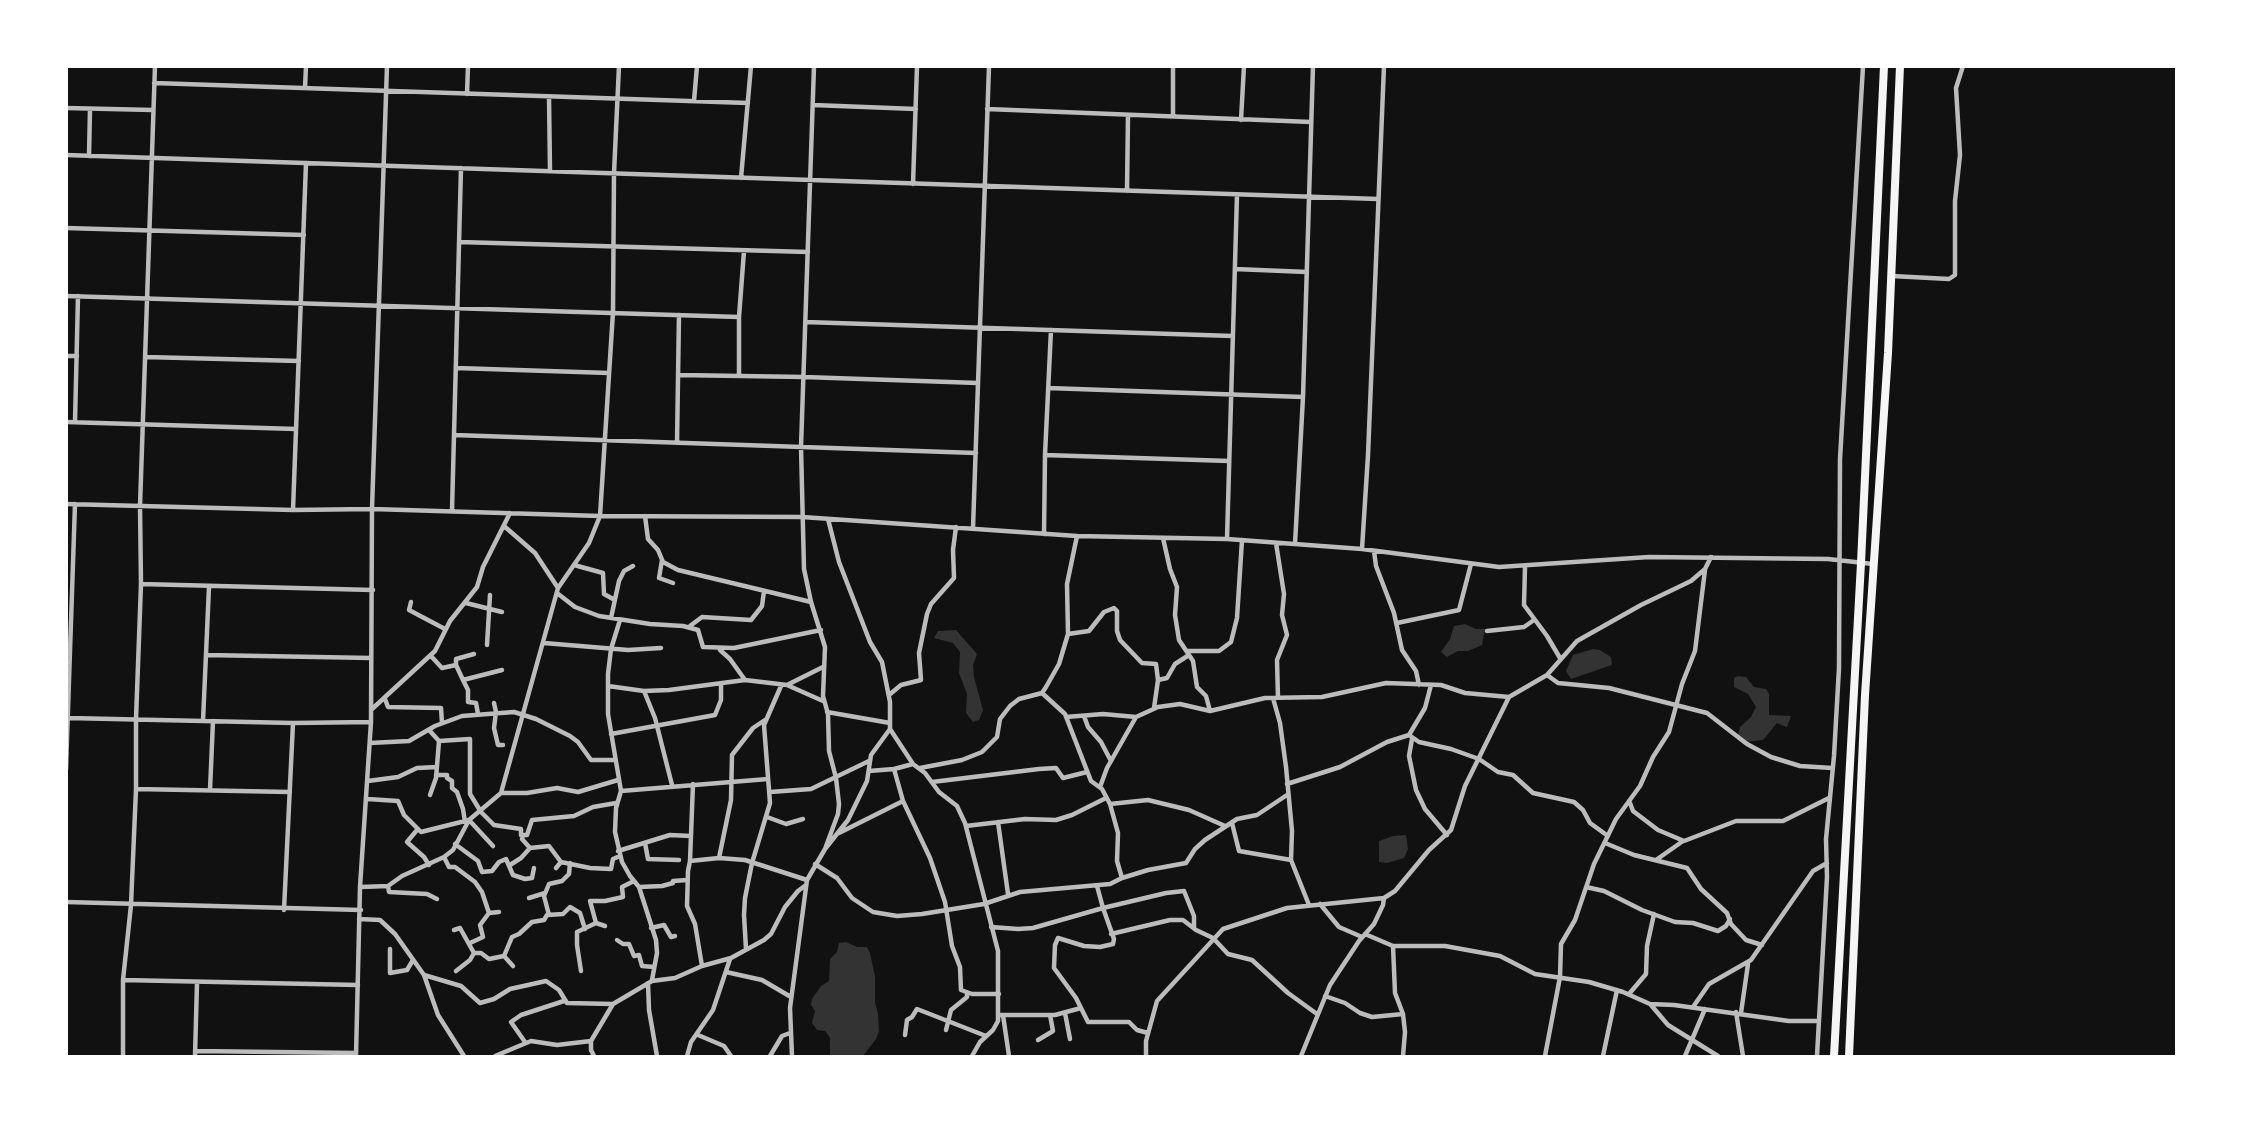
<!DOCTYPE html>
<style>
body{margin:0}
#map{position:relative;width:2243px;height:1123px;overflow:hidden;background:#111;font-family:"Archivo Narrow",sans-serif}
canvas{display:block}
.frame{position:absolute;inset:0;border:68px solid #fff;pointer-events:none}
</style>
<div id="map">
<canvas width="2243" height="1123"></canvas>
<div class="frame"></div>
</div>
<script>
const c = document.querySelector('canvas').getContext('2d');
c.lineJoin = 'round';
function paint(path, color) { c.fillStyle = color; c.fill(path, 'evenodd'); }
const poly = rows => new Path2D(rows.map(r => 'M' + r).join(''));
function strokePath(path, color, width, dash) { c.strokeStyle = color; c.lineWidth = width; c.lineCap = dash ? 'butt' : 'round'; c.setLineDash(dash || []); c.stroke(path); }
paint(poly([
 [1465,624,1476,629,1485,629,1482,645,1468,651,1458,651,1447,657,1441,652,1450,639,1454,626],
 [956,630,977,654,973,665,974,677,983,710,979,720,973,722,966,713,967,694,959,673,960,652,953,643,934,638,938,631],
 [1593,649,1600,650,1611,657,1612,665,1571,679,1566,671,1573,655],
 [1738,676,1746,677,1754,687,1766,689,1769,694,1769,715,1791,716,1787,727,1777,723,1763,740,1745,742,1738,736,1740,727,1751,717,1756,707,1748,694,1734,687,1734,678],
 [1406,835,1408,849,1404,858,1387,863,1379,862,1379,841,1393,836],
 [846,942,857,947,867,947,870,953,875,977,875,1002,878,1014,879,1031,876,1039,863,1056,830,1056,830,1038,825,1031,817,1030,812,1023,815,1011,811,1005,812,999,821,986,829,981,830,959,837,952,839,943]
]), '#333');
strokePath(poly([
 [814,66,801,447,804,569,811,602,825,647,823,696,828,714,829,751,836,778,839,804,838,814,825,849],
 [154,83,748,103],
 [305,88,306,66],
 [467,94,468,66],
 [549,97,550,171],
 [694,101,697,66],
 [813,105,916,109],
 [66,108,153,110],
 [987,109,1311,122],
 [1173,116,1173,66],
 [1241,120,1244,66],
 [66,155,1378,199],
 [89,156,90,109],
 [741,178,751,66],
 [913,184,917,66],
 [1127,191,1128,115],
 [66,228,304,235],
 [459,242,808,252],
 [1235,269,1307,272],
 [1892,276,1949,279,1955,275,1955,201,1960,155,1956,88,1963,66],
 [66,296,739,317],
 [805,322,1233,336],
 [66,356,77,356],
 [145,357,299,361],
 [456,368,609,373],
 [678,375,804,377,978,383],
 [739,376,739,317,744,251],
 [1048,388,1303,397],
 [66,422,296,429],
 [75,422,78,296],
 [454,435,976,453],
 [677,443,679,315],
 [1045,455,1229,461],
 [66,504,293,510,372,509,600,516,802,517,1077,536,1227,539,1362,549,1499,567,1649,557,1828,559,1873,564],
 [293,510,306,163],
 [452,511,461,168],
 [645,516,648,539,658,550,663,562,678,570,811,602],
 [828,519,839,562,870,642,882,662,890,702,890,729,913,764,925,773,939,792,957,806,965,823,998,951,998,1021,993,1030,980,1042,972,1056],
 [504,526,535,553,558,588],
 [973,528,989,66],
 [1044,534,1045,455,1051,330],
 [1163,538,1170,569,1177,587,1175,615,1179,640,1193,661,1197,687,1206,696,1210,711],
 [1227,539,1237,195],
 [1276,543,1284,594,1282,615,1287,635,1277,660,1278,698],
 [1295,544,1303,397,1313,66],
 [1362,549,1368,455,1384,66],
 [1374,551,1376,566,1394,613,1402,650,1416,671,1419,685],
 [662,560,659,578,673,583],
 [574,565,603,573,604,594,613,599],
 [1525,567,1524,605,1547,636,1560,658],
 [141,584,373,590],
 [557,593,575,607,599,616,650,624,683,626,698,630,703,647,734,648,821,630],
 [411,602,409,610,445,629],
 [466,603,502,612],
 [611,618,619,581,624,571,633,566],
 [620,620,611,649,608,674,608,714,621,791,616,808,615,832,622,862,630,876,639,887,656,940,657,953,652,980],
 [1397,623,1459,610,1471,564],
 [690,626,702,617,751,620,762,606,764,591],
 [1487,631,1524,627,1534,620],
 [1068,634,1089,631,1104,612,1114,608,1117,611,1117,631,1120,640,1142,663,1156,664,1158,680,1167,678,1175,664,1189,655],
 [544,643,628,650,661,648],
 [487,645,490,595],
 [720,650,730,659,745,680,787,685,823,701],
 [1187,651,1219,651,1231,642,1237,618,1242,540],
 [206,655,371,658],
 [431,656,442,668,456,665,463,680],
 [456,665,456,659,474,654],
 [1547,675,1558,683,1609,688,1707,713,1747,744,1771,757,1800,766,1832,768],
 [787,685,823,667],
 [608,686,644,691,655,718,672,785],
 [644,691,669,690,745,680],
 [1042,693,1065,714,1091,781,1102,789,1110,804,1118,833,1117,861,1122,878],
 [889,695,901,685,921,680,919,653,927,614,931,604,954,578,953,550,956,527],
 [1273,698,1280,723,1286,767,1292,831,1291,860,1309,905],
 [385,699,388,707,441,708,442,723],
 [494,703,496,712,494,728,498,745,503,745],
 [1154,708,1158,680],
 [371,710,435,651,450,621,477,587,483,567,510,513],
 [827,712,890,723],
 [478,714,476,703,468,702,468,690,463,680,502,670],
 [1084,716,1088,727,1101,742,1111,761],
 [1066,717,1103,714,1136,717,1158,707,1180,704,1210,711,1265,698,1322,697,1386,683,1441,685,1465,693,1509,697],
 [68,718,293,723,371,722],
 [765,720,753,728,732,755,731,800,719,858,745,860,807,880],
 [203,721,209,587],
 [429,730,439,741,436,778,430,795],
 [611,734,715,715,721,700,721,685],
 [1409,735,1419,742,1451,749,1479,759,1498,772,1513,775,1533,793,1574,802,1583,810,1590,823,1608,836],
 [1412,739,1409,756,1416,790,1425,809,1447,835],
 [439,741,470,739,470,794,481,812,494,825,521,829,521,835,527,835,532,820,574,816,593,807,616,803],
 [370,743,409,741,435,726,462,716,514,712,536,719,570,736,578,742,591,760,615,760],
 [920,768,962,760,982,752,997,737,1000,719,1010,706,1019,699,1042,693,1046,687,1059,664,1068,634,1067,584,1077,536],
 [66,769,75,504],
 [894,769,903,801,930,858,945,902,952,946,960,967,961,990,972,994,999,994],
 [869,771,894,769,913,764],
 [436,775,447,775,447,778,452,781,452,788,457,792,463,809,465,822],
 [368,781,398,777,417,768,437,767],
 [932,782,1039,769,1056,768,1063,778,1087,772],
 [1287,784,1340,767,1387,742,1409,735,1425,708,1431,685],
 [1100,787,1107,768,1136,717],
 [136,789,290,792],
 [210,790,213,721],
 [621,791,768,779],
 [770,792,811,789,869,761],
 [501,793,527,793,557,788,578,792,618,780],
 [368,799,398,801,404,815,421,832,469,820,501,793,558,588,589,543,600,516,613,312,614,173,619,66],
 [1630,803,1633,811,1658,830,1684,841,1736,821,1783,821,1829,798],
 [1110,804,1148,800,1189,810,1225,826],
 [767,817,786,824,803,819],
 [998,822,1008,894],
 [1232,823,1239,851,1291,860],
 [966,826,1025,819,1056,820,1072,815,1106,798],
 [417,830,407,842,424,857,429,865],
 [839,833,903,801],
 [523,835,522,839,530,848,549,846,561,862],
 [645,843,648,859,679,860],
 [1605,843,1634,855,1687,868,1701,889,1727,913,1731,924,1746,940,1762,945],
 [455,844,478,861,482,872,492,871,499,862,506,859,513,875,525,879,532,878,534,868],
 [618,851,670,835,691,836],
 [444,857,449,867,455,867,475,882,482,892,489,913],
 [1656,860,1683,841],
 [690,861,693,784],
 [815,864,837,878,852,898,873,912,897,916,922,914,984,904,1020,892,1110,884,1122,878,1148,870,1186,863,1195,849,1205,840,1237,819,1257,815,1287,795],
 [510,865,521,858,530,848],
 [556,868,561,862,590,868,611,869,613,859,620,856],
 [388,886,389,892,427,894,437,899],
 [1097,886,1103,908,1166,893,1184,891,1194,916,1194,927],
 [360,887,388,886,402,876,444,857,453,850,469,820,493,846],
 [639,887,662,886,673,883,673,881,687,880],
 [1586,887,1604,891,1642,910,1675,922,1693,923,1718,931,1726,926,1730,919],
 [529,898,545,893],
 [66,902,361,910],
 [1320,904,1339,927,1362,937],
 [284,910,293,723],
 [549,915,544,896,549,884,562,881,569,874,570,863],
 [359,919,380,920,395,934,424,975,438,1015,464,1056],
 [596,923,590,901,605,901,623,897,622,887,634,881],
 [991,927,1018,929,1033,928,1103,908,1114,939,1113,944,1100,947,1084,946,1058,938,1055,945,1054,968,1076,998,1088,1022,1129,1022,1137,1030,1148,1033],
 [651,928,664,925,671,937,675,936],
 [454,930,460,928,474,953,470,960,456,971],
 [1111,934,1170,920,1183,920,1196,930,1213,938,1228,954,1252,960,1288,993,1317,1014],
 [1365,934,1393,946,1445,946,1500,956,1535,974,1589,982,1623,992,1650,1004,1674,1005,1789,1021,1819,1021],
 [617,940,623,944,629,944,634,956,639,955,642,966,654,967],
 [470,943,483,937,480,925,489,913,499,912],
 [1393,946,1395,993,1403,1014],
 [390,949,390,973,407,970,413,960],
 [746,949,744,915,745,898,752,863,770,803,764,725,781,686],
 [474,953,481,953,489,959,504,956],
 [513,966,504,956,512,937,519,934,532,922,544,920,547,915,563,914,570,907,580,913,585,929],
 [702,966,695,924,687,906,688,871,690,861,719,858],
 [581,971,577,945,577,932,596,923,605,926],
 [726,972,762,980,791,997],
 [424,975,461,986,480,1003,494,999,510,989,546,981,559,990,567,1003,613,1004,652,981,675,978,702,966,731,958,764,940,771,934,785,907,798,891,806,885],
 [123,980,358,985],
 [648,983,649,1010,657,1056],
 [1629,994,1646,974,1647,946,1654,914],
 [1325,996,1345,1003,1360,1013,1372,1017,1403,1014,1405,1032,1403,1056],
 [1651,1005,1668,1025,1718,1056],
 [1693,1007,1709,984,1751,960,1813,871,1827,863],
 [1736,1012,1743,1056],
 [1065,1013,1070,1039],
 [1741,1013,1748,964],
 [999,1015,1055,1015,1081,1008],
 [1003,1015,1009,1056],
 [946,1030,951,1010,967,997,967,993],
 [698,1035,724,1046,731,1056],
 [905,1035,907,1020,912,1017,917,1009,986,1036],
 [1038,1040,1053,1031,1050,1015],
 [525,1042,511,1022,521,1015,564,1001],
 [195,1051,356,1053],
 [123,1056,123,980,131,905,136,789,136,719,141,584,140,506,155,66],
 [195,1056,197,983],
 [356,1056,360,887,371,722,372,509,387,66],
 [495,1056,531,1041,557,1045,591,1041],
 [594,1056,591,1050,591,1041,613,1004],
 [687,1056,691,1042,713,1010,730,959],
 [770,1056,782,1036,790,1033],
 [792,1056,790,1008,807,880,825,849,848,820,867,781,871,755,890,729],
 [1146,1056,1146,1041,1157,1001,1223,929,1287,908,1384,898],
 [1301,1056,1330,985,1359,941,1374,924,1383,905,1384,898,1395,891,1429,850,1451,830,1465,786,1509,697,1547,675,1577,641,1641,605,1691,581,1705,569,1711,557],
 [1545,1056,1560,977,1561,944,1575,920,1594,864,1616,819,1640,786,1653,757,1669,732,1682,684,1695,651,1705,570],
 [1603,1056,1617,990],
 [1685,1056,1705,1009],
 [1817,1056,1827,877,1826,839,1834,756,1839,668,1840,459,1863,66]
]), '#bcbcbc', 4.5);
strokePath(poly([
 [1834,1056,1861,563,1884,66],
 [1849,1056,1865,695,1888,353,1900,66]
]), '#f5f5f5', 8);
</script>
